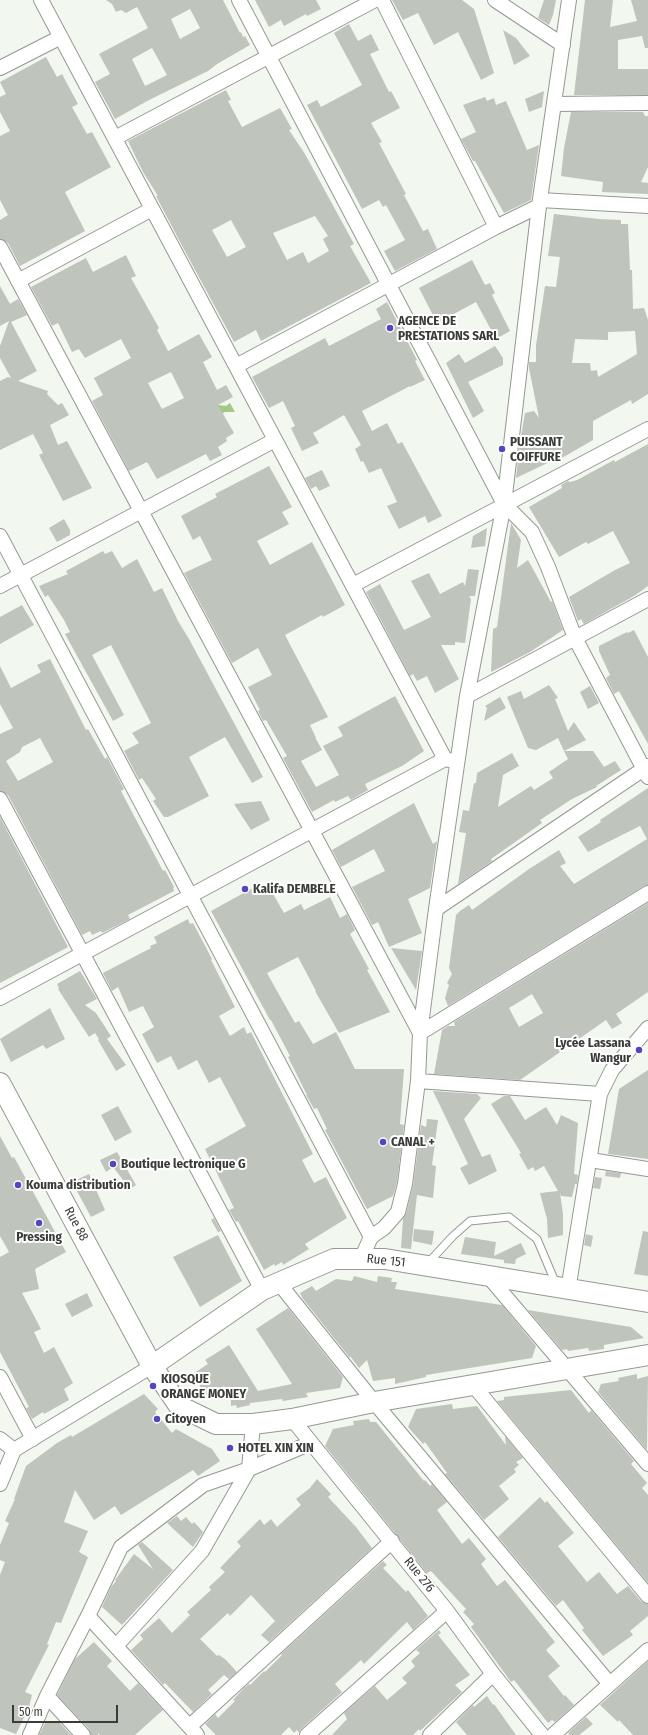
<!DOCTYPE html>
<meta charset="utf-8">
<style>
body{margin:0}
#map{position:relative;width:648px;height:1735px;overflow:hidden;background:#f2f7ef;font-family:"Fira Sans Condensed",sans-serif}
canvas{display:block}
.scale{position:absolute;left:12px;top:1705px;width:106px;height:18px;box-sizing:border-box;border:2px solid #3a3c39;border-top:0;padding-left:5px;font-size:12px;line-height:14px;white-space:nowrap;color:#3a3c39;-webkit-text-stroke:3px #fff;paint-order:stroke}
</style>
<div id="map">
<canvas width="648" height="1735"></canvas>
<div class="scale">50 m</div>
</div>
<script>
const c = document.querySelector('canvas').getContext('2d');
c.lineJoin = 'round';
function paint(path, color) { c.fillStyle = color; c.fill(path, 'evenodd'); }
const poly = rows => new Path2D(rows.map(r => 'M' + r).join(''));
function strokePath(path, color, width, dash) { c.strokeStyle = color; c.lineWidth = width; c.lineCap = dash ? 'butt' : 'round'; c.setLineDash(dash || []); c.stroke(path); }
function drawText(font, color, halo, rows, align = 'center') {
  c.font = font + ' "Fira Sans Condensed",sans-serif'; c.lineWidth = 4; c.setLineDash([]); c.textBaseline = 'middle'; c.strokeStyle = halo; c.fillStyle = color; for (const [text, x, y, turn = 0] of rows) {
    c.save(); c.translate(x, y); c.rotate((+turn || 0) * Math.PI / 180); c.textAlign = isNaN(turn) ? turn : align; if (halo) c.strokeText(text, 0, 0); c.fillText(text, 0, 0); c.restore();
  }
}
paint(poly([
 [230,403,235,412,225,412,220,415,212,408,218,405,226,406]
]), '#a3c888');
paint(poly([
 [106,0,223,0,240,33,241,32,243,37,245,36,250,45,217,64,208,71,149,100,115,119,95,82,110,74,99,54,148,28,137,7,126,13,121,10,116,12,112,4],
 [190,9,200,28,180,39,171,19],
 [152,48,167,75,145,86,132,59],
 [255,0,316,0,321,9,307,16,306,14,284,26,281,20,269,27],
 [392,0,462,0,474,9,494,73,481,80,458,32,434,45,418,13,403,20],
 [544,0,556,0,553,15,549,25,538,18],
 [585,0,613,0,610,27,637,21,631,0,648,0,648,48,645,48,642,36,618,40,618,69,648,69,648,95,574,95],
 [349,24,358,41,371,34,379,50,370,54,389,92,391,91,400,108,371,123,382,142,379,143,406,194,404,195,423,231,428,229,437,249,395,271,384,251,405,240,386,205,383,207,379,200,362,209,307,105,317,100,321,107,362,85,334,33],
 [503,30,516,38,530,56,514,65],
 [46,57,57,77,62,74,78,104,72,107,87,134,92,132,111,167,65,192,85,231,20,266,8,243,0,239,0,220,8,215,0,200,0,136,10,131,0,112,0,97,6,94,0,82],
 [226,90,231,100,228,101,242,127,280,108,292,129,289,130,305,154,354,244,350,246,371,283,261,341,256,330,234,342,180,242,156,196,158,196,143,172,128,141],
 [315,216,328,236,323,239,329,251,308,263,303,252,287,260,273,233],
 [231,220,246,247,227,257,212,230],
 [544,91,542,107,529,112,525,99],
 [485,97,487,101,494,98,496,105,506,101,527,150,539,145,531,200,504,213,475,161,473,161,461,139,476,132,463,105],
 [571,112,643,112,645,116,648,116,648,167,641,182,648,183,648,194,602,192,603,182,561,176,564,148],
 [554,214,599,219,621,220,621,224,628,224,630,270,632,270,633,309,644,308,648,320,648,394,632,404,631,400,593,421,593,440,560,459,560,457,516,478,520,442,525,413,534,411,539,418,529,368,529,362,536,362,536,345,545,286,556,287,560,257,548,256],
 [635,331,637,354,598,377,597,370,591,371,590,363,572,363,575,339,608,340,608,332],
 [126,255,136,276,131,278,159,328,157,330,168,351,199,334,212,357,203,362,217,390,226,385,233,397,218,405,234,433,226,438,227,441,218,447,222,455,210,461,206,454,157,479,147,462,129,471,92,401,103,395,94,378,131,358,121,339,85,358,79,349,72,352,58,323,52,326,31,287,86,258,93,272],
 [171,372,184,398,162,409,148,383],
 [472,260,485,285,490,283,495,293,492,295,510,331,496,339,476,302,437,323,419,288],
 [0,286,10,304,18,299,27,315,11,322,37,371,18,381,48,391,47,394,58,405,62,403,69,415,50,425,58,445,67,441,92,488,63,501,39,455,43,453,33,434,0,450,0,381,8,377,11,378,0,358,0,346,9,321,0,326],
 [387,302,417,360,415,361,425,380,410,387,410,386,362,411,372,431,387,423,398,444,402,442,442,516,428,523,425,516,399,529,387,506,397,502,390,487,381,468,369,473,363,461,361,462,355,449,361,445,344,415,313,433,319,443,302,451,291,428,295,426,283,401,269,408,252,377,325,338,329,346,381,319,376,309],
 [495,346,503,358,503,365,468,382,484,411,473,418,446,363,459,354,465,363],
 [648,444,648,586,634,596,584,624,581,619,578,621,569,597,615,570,630,563,613,531,588,544,586,542,559,557,529,507,562,488,561,485,568,481,570,482,577,480,614,460,615,462],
 [269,466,292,507,282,512,289,524,257,541,270,565,312,542,345,605,323,617,322,615,285,635,328,717,310,725,316,738,315,739,316,739,322,750,301,761,316,787,339,775,323,746,343,736,338,727,395,696,424,751,402,766,365,784,368,790,351,800,348,796,335,802,334,800,312,812,283,758,287,756,266,720,263,721,258,711,260,710,248,687,272,675,258,648,232,663,184,573,212,560,200,536,193,540,181,516,217,497,215,494],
 [322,470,330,486,319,491,316,486,311,489,305,478],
 [64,519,70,530,70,535,57,542,49,528],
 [511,523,521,540,517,568,528,560,551,602,552,601,563,630,530,652,491,672,493,629,497,627],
 [487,528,485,546,471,548,473,536],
 [103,551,105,554,112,551,122,568,137,559,154,592,162,588,178,621,189,639,263,777,252,783,225,737,189,757,209,796,168,817,164,817,153,801,156,799,142,778,139,780,124,751,139,743,132,733,151,723,111,645,92,655,124,715,113,721,65,634,70,632,64,620,48,595,45,597,39,586,68,574,66,571],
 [468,569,479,570,475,596,469,596,471,599,465,643,455,642,455,645,441,645,459,679,435,693,427,676,417,681,413,674,410,676,366,592,380,584,404,630,431,617,411,581,429,573,440,594,463,582,465,586],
 [22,605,34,625,0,644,0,617],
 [634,630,648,657,648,744,619,691,614,694,606,678,610,675,599,651,599,646,627,632,628,633],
 [50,659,86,730,88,729,105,759,107,757,124,789,121,791,132,812,163,871,165,870,174,887,173,888,174,891,128,915,130,919,102,933,101,931,92,935,90,931,82,935,8,795,0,791,0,734,13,728,0,704,0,666,11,688,41,672,37,665],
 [40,738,53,762,18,781,6,761,20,752,22,747],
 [549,685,558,698,555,699,568,731,574,722,586,740,564,751,558,738,536,750,528,748,507,697,521,691,524,699],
 [590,686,599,703,588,709,580,692],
 [500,697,506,708,484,721,487,708,485,706],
 [564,751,593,751,604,767,615,761,621,770,596,786,597,787,572,799,540,820,542,823,491,859,492,861,458,884,466,833,459,832,463,810,469,811,474,783,476,783,477,773,512,753,519,766,503,775,498,807,531,786,534,790,553,778,549,772,568,759],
 [648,788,648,885,644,886,448,1006,445,998,449,985,447,983,452,974,449,968,456,915,460,911,469,905,472,910,529,869,559,850,566,863,560,866,574,884,647,839,640,826,588,852,578,837,601,822,600,820],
 [261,801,270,820,251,830,234,804],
 [414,803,433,844,437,841,430,888,408,899,422,933,389,947,378,922,372,925,352,887,385,871,374,849,341,867,332,850],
 [0,817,68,947,0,983],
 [260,884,263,890,269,887,284,913,301,904,304,910,330,897,340,918,347,914,355,930,350,934,369,969,367,970,390,1012,339,1033,315,991,316,991,298,957,267,973,295,1023,299,1021,313,1044,336,1032,355,1069,404,1069,400,1124,404,1125,397,1182,393,1196,367,1209,325,1130,327,1129,317,1108,314,1109,306,1095,307,1095,288,1057,290,1056,271,1020,270,1020,211,911],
 [648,903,648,992,616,1014,622,1023,612,1029,606,1020,520,1080,434,1074,442,1030,448,1026,455,1026,454,1022],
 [532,994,543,1013,519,1027,509,1008],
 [188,919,190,924,193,923,212,959,211,960,235,1007,219,1016,230,1036,244,1027,247,1034,251,1032,313,1154,302,1160,314,1183,326,1177,347,1218,305,1244,309,1249,283,1265,282,1262,275,1266,274,1264,264,1270,238,1221,236,1222,229,1210,234,1208,205,1149,246,1126,220,1077,209,1083,197,1060,178,1070,171,1056,157,1063,142,1034,154,1027,143,1006,129,1012,118,987,112,991,103,973,151,948,150,946,157,943,154,937],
 [391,948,422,951,416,990],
 [80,971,97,999,85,1005,96,1013,111,1036,107,1039,126,1065,116,1071,98,1040,99,1039,95,1033,89,1037,58,989,59,988,57,984],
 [50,1008,65,1039,46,1049,43,1045,11,1062,0,1039],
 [648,1070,648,1159,608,1154,619,1089],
 [433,1091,477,1094,481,1098,464,1119,482,1157,490,1154,497,1171,469,1185,460,1168,468,1164],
 [504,1096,510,1096,525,1120,546,1107,557,1125,561,1115,578,1123,574,1174,578,1175,577,1184,575,1184,572,1197,561,1196,560,1193,563,1214,563,1235,548,1238,547,1219,540,1193,558,1191,544,1166,535,1171,533,1167,528,1170,519,1154,521,1153,491,1104],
 [118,1106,132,1132,115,1141,101,1115],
 [427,1119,438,1120,432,1165,436,1166,433,1198,417,1195,411,1249,401,1248,403,1219,406,1214,413,1186,421,1125,426,1127],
 [0,1136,12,1158,14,1157,66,1252,35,1269,39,1289,22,1293,41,1329,34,1332,44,1353,54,1347,73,1383,64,1389,69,1400,44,1414,43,1412,32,1419,26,1408,29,1407,0,1352,0,1257,9,1252,0,1236],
 [117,1152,136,1185,130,1189,113,1167,106,1172,100,1160],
 [606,1171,621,1173,620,1178,605,1176],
 [89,1174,105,1210,91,1217,72,1182],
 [595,1177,602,1178,600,1189,593,1188],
 [214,1218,221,1231,218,1232,211,1220],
 [414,1229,434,1231,432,1245,413,1241],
 [643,1231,648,1232,648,1276,634,1274],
 [586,1234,593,1236,591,1247,584,1245],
 [218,1235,242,1281,200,1307,173,1257],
 [465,1237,496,1242,494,1256,521,1243,526,1254,516,1259,515,1264,504,1263,504,1260,461,1254],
 [354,1276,377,1282,378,1276,392,1278,391,1282,397,1282,395,1289,502,1305,536,1346,532,1358,426,1375,426,1377,395,1384,395,1378,373,1381,367,1360,359,1368,350,1356,350,1358,303,1299,300,1293,312,1286,316,1291,336,1279,352,1281],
 [87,1293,93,1306,72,1317,65,1304],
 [288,1308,343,1377,340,1388,306,1393,308,1397,283,1401,282,1399,250,1403,250,1405,237,1408,236,1405,231,1406,231,1397,224,1386,207,1397,198,1383,194,1386,188,1377,208,1364,205,1360,229,1345,258,1391,292,1384,256,1329],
 [528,1310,631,1327,644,1338,604,1345,604,1349,589,1351,588,1348,568,1351,567,1349,562,1350],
 [637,1374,637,1379,648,1376,647,1450,598,1392,601,1384,619,1381,618,1378],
 [571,1390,589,1413,591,1410,634,1461,631,1464,647,1483,642,1488,648,1495,648,1583,497,1401,504,1400,504,1397],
 [144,1394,158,1409,155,1412,172,1433,176,1429,212,1449,220,1461,198,1476,193,1470,121,1515,115,1506,94,1520,75,1490,64,1522,88,1531,79,1552,88,1557,61,1623,56,1622,47,1644,49,1645,25,1692,32,1695,29,1707,16,1734,0,1728,0,1575,5,1562,0,1560,0,1545,9,1523,5,1521,15,1499,14,1499,26,1466,57,1443,71,1435,72,1437],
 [452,1404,453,1409,477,1406,506,1445,505,1436,523,1458,516,1462,519,1465,514,1469,516,1472,499,1486,509,1499,484,1520,445,1474,447,1473,425,1442,423,1444,408,1427,416,1409],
 [369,1419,370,1422,376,1422,424,1481,425,1480,430,1486,432,1484,447,1502,437,1510,462,1544,469,1538,486,1559,481,1564,497,1586,505,1580,555,1642,546,1650,560,1666,548,1676,564,1696,565,1695,574,1705,555,1722,552,1720,548,1723,514,1680,511,1682,471,1627,474,1624,463,1612,466,1609,431,1571,427,1573,325,1446,333,1429,354,1425,353,1421],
 [317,1479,331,1494,328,1497,356,1527,372,1548,269,1642,261,1635,275,1621,251,1595,230,1616,228,1613,200,1639,217,1656,219,1655,226,1660,237,1672,229,1679,224,1675,208,1690,212,1694,193,1712,165,1683,163,1685,131,1650,143,1639,140,1635,159,1618,172,1633,190,1615,187,1612,211,1590,209,1587,225,1572,220,1568,241,1546,237,1542,260,1519,264,1525,271,1519,277,1527,301,1505,296,1499,310,1488],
 [540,1497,545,1503,547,1501,574,1533,558,1546,587,1582,599,1572,617,1594,628,1586,641,1601,648,1604,648,1616,630,1631,633,1635,603,1656,582,1630,584,1628,563,1600,556,1606,498,1537],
 [177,1516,181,1521,186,1517,192,1524,194,1522,203,1532,193,1547,167,1523],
 [142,1542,173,1570,122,1625,102,1607,111,1587,116,1581,115,1580,134,1554,153,1569,138,1545],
 [383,1561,387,1565,383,1568,406,1592,408,1590,428,1616,413,1630,407,1622,364,1664,361,1660,335,1684,342,1692,301,1729,299,1733,297,1730,294,1733,289,1727,281,1735,216,1735,205,1724,215,1714,218,1718,235,1701,233,1700,244,1688,249,1684,250,1685,264,1671,265,1672,282,1655,281,1654],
 [439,1630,441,1633,438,1635,470,1675,455,1685,462,1692,420,1731,419,1729,413,1735,332,1735,347,1719,344,1713,375,1686,387,1700,407,1683,402,1678,415,1666,411,1661,420,1653,416,1650],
 [94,1642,112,1661,107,1666,130,1691,138,1683,163,1710,135,1735,100,1735,98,1733,98,1735,91,1735,89,1729,57,1695,75,1659],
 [648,1661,648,1735,633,1735,619,1720,618,1722,600,1705],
 [487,1696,493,1705,494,1704,516,1735,467,1735,456,1722,473,1705,474,1707],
 [586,1717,593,1724,579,1735,570,1735,568,1733],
 [46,1721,60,1723,71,1735,39,1735]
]), '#bfc4bc');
const service = poly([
 [428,1263,453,1236,470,1221,509,1217,537,1239,556,1284]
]);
const minor = poly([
 [41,0,445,759],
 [239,0,504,504,532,532,548,567,575,638,648,777],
 [382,0,496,227],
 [495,0,563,45],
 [0,68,61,37],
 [554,104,648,103],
 [115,138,375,0],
 [540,200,648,206],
 [0,247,420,1033,648,893],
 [18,281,152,209],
 [236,366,496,227,539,206],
 [0,536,371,1237],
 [353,585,648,429],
 [0,586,275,440],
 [467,696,648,599],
 [0,799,262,1290],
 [436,909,648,766],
 [0,998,445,759,453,761],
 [418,1081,600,1094],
 [590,1160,648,1169],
 [361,1259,371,1237,384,1228,398,1212,405,1184,418,1081,420,1033,436,909,467,696,504,504,539,206,569,0],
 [488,1276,648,1464],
 [278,1282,374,1402,609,1683],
 [568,1290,600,1094,612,1070,648,1028],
 [0,1377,33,1439],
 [473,1385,648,1596],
 [292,1419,447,1611,493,1674,542,1735],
 [0,1439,14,1450],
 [0,1484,14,1450,152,1366],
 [88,1616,197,1735],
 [116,1646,202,1551,249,1469,311,1443],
 [47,1696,83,1735],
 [190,1726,392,1541],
 [30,1735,47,1696,88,1616,121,1547,203,1485,249,1469,253,1424],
 [307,1735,447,1611],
 [430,1735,493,1674],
 [553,1735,648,1650]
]);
const secondary = poly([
 [0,1083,152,1366,179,1406,216,1424,253,1424,292,1419,374,1402,648,1355],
 [152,1366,262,1290,334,1259,385,1259,648,1302]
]);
strokePath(service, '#949991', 9);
strokePath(minor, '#949991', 16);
strokePath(secondary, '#949991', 22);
strokePath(service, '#fff', 7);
strokePath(minor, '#fff', 14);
strokePath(secondary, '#fff', 20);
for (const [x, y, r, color] of [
 [390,328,4,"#5446be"],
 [502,449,4,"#5446be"],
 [245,889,4,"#5446be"],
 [639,1050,4,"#5446be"],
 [383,1142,4,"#5446be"],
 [113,1164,4,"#5446be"],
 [18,1185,4,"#5446be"],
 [39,1223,4,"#5446be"],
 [153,1386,4,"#5446be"],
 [157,1419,4,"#5446be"],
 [230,1448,4,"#5446be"]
]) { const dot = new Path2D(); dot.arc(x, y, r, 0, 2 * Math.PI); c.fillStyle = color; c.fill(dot); strokePath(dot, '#fff', 1.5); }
drawText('bold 13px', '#3a3c39', '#fff', [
 ["AGENCE DE",398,321],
 ["PRESTATIONS SARL",398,336],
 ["PUISSANT",510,442],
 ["COIFFURE",510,457],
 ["Kalifa DEMBELE",253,889],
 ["Lycée Lassana",631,1043,"right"],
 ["Wangur",631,1058,"right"],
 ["CANAL +",391,1142],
 ["Boutique lectronique G",121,1164],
 ["Kouma distribution",26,1185],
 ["Pressing",39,1237,"center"],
 ["KIOSQUE",161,1379],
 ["ORANGE MONEY",161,1394],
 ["Citoyen",165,1419],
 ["HOTEL XIN XIN",238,1448]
], 'left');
drawText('13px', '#3a3c39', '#fff', [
 ["Rue 88",76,1224,62],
 ["Rue 151",386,1261,6],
 ["Rue 276",419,1575,51]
]);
</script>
